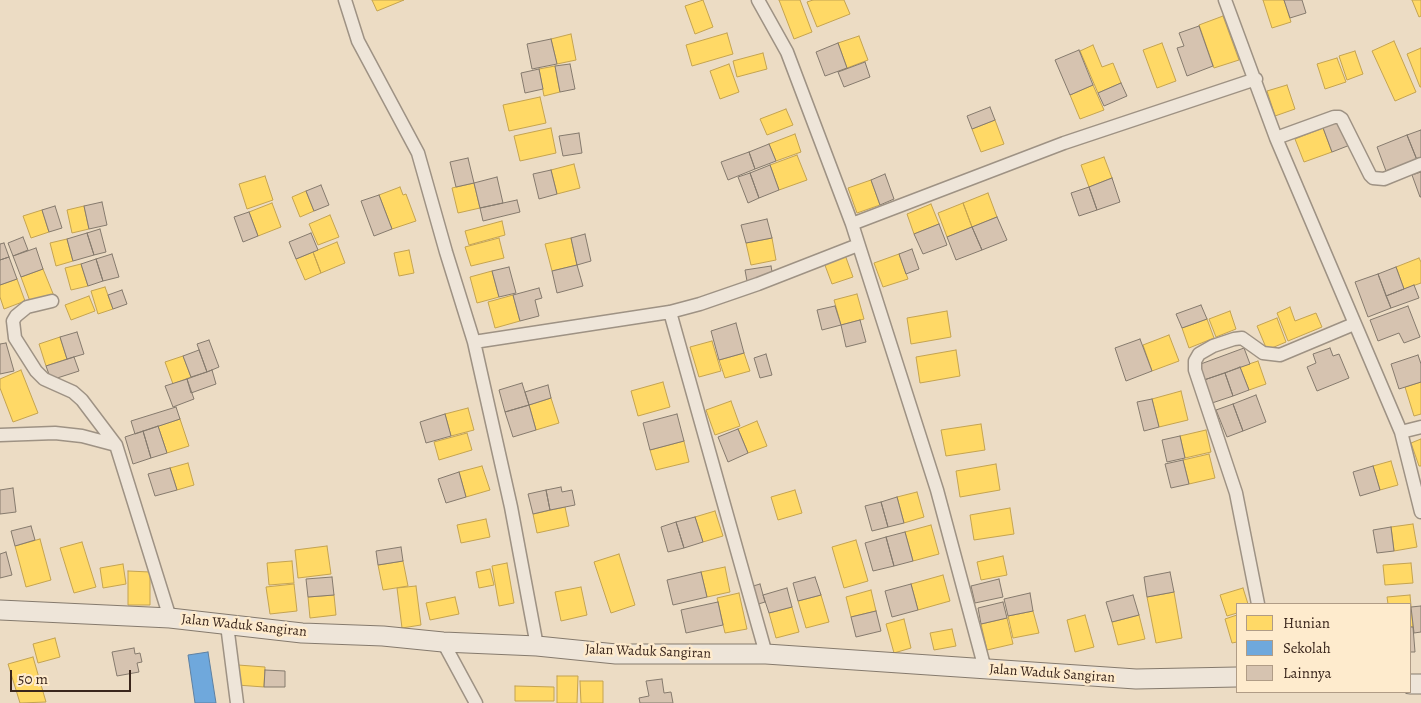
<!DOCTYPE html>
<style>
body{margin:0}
#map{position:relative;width:1421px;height:703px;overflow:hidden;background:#ecdcc4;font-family:Alegreya,serif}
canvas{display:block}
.legend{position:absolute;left:1236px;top:603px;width:175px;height:90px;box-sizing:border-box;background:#feebcd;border:1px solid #b09c86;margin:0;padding:6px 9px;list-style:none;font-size:15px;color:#3a261c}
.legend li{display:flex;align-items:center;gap:10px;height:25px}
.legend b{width:25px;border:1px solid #b09c86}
.scale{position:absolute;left:10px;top:670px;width:121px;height:22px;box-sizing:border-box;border:2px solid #3a261c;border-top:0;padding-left:6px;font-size:15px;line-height:18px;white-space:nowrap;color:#3a261c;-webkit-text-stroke:4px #feebcd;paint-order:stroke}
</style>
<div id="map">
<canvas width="1421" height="703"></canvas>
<ul class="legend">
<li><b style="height:14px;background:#ffd966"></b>Hunian</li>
<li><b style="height:14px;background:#6fa8dc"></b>Sekolah</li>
<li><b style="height:14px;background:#d6c3b0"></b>Lainnya</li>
</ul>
<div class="scale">50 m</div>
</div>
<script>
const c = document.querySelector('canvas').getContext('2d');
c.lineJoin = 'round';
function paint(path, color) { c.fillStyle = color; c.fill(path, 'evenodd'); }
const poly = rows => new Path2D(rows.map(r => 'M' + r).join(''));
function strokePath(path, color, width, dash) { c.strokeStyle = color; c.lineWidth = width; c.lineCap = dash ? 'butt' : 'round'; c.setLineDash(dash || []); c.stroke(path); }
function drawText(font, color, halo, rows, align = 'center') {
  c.font = font + ' Alegreya,serif'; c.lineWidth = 5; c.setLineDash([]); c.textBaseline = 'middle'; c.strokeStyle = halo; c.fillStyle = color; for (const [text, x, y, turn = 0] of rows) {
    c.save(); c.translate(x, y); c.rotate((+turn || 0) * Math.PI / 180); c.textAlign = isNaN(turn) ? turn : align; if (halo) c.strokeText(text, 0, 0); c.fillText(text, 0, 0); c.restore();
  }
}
const homes = poly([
 [372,0,404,0,377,11,372,0],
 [703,0,713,27,695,34,685,6,703,0],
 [779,0,800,0,812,32,794,39,779,0],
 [813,0,844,0,850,14,817,27,807,2,813,0],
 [1263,0,1284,0,1291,22,1272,28,1263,0],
 [1412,0,1421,0,1421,16,1419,17,1412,0],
 [1223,16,1239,60,1214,68,1199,25,1223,16],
 [727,33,733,54,692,66,686,45,727,33],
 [571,34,576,60,557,64,551,39,571,34],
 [859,36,868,60,847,68,838,43,859,36],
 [1394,41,1416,92,1395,101,1372,51,1394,41],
 [1162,43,1176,81,1157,88,1143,50,1162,43],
 [1093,45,1102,67,1113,63,1121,83,1098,93,1080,51,1093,45],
 [1421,48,1421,87,1420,87,1407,54,1421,48],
 [1355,51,1363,74,1347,80,1339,56,1355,51],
 [763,53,767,69,737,77,733,61,763,53],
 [1337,58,1346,82,1325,89,1317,64,1337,58],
 [729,64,739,92,720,99,710,71,729,64],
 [555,66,560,92,544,96,539,69,555,66],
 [1093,85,1104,110,1080,119,1070,95,1093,85],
 [1287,85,1295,109,1275,116,1267,91,1287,85],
 [540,97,546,123,509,131,503,105,540,97],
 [786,109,793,125,767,135,760,119,786,109],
 [995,120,1004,144,981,152,972,129,995,120],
 [551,128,556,153,520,161,514,136,551,128],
 [1323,128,1332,152,1304,162,1295,139,1323,128],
 [795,134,801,152,776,161,769,144,795,134],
 [797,155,807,180,779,190,770,165,797,155],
 [1104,157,1112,178,1089,187,1081,165,1104,157],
 [574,164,580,188,557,194,551,170,574,164],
 [265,176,273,200,247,209,239,184,265,176],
 [871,180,880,205,857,213,848,188,871,180],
 [474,183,480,208,458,213,452,188,474,183],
 [400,187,403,195,406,194,416,221,392,229,379,195,400,187],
 [306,191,314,211,300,217,292,197,306,191],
 [988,193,997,217,972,227,963,203,988,193],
 [272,203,281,227,258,236,249,212,272,203],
 [963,203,972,227,947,237,938,213,963,203],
 [931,204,939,224,914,234,907,214,931,204],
 [84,206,89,229,72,233,67,210,84,206],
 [42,210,49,232,31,238,23,216,42,210],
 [330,215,339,237,318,245,309,224,330,215],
 [502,221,505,235,469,245,465,231,502,221],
 [499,238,504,258,471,266,465,247,499,238],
 [571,238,577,265,552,271,545,244,571,238],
 [772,238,776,260,751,265,746,243,772,238],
 [67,239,73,261,56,266,50,243,67,239],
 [337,242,345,263,321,273,313,252,337,242],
 [409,250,414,273,399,276,394,253,409,250],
 [313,252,321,273,305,280,296,259,313,252],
 [844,252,853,277,832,284,823,260,844,252],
 [899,254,908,279,883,287,874,263,899,254],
 [1419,258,1421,262,1421,283,1404,289,1396,267,1419,258],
 [81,264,88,286,71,290,65,268,81,264],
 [43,269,54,296,31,304,21,277,43,269],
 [492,271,499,297,477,303,470,277,492,271],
 [17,279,25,301,4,309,0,297,0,285,17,279],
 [105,287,113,309,98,314,91,291,105,287],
 [857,294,864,319,841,325,834,300,857,294],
 [513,295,520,321,495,328,488,302,513,295],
 [89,296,95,311,71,320,65,305,89,296],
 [1290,307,1295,321,1316,313,1322,327,1288,341,1277,313,1290,307],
 [947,311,951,337,911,344,907,318,947,311],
 [1230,311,1236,329,1216,337,1209,319,1230,311],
 [1277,318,1286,342,1267,350,1257,326,1277,318],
 [1207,319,1214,338,1189,348,1182,328,1207,319],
 [1169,335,1179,361,1152,371,1143,345,1169,335],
 [60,337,67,359,46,366,39,344,60,337],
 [712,341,721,371,699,377,690,347,712,341],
 [956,350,960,376,920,383,916,357,956,350],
 [744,353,750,371,725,378,719,360,744,353],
 [183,356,191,377,173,384,165,362,183,356],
 [1258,361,1266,384,1249,390,1240,367,1258,361],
 [21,370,38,413,13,422,0,388,0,379,21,370],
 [663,382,670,407,638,416,631,391,663,382],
 [1421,382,1421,414,1414,416,1405,387,1421,382],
 [1181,391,1188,420,1159,427,1152,399,1181,391],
 [551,398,559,423,536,430,529,405,551,398],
 [731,401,740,426,715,435,706,410,731,401],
 [468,408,474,430,451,436,445,414,468,408],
 [180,419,189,446,167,453,158,426,180,419],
 [757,421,767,446,748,453,738,429,757,421],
 [981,424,985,450,946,456,941,430,981,424],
 [1206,430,1211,452,1185,458,1180,436,1206,430],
 [467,433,472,450,439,460,434,442,467,433],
 [1421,439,1421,466,1419,466,1411,443,1421,439],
 [684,441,689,462,656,470,650,450,684,441],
 [1209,454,1215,478,1189,484,1183,460,1209,454],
 [1391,461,1398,485,1380,490,1373,466,1391,461],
 [188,463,194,485,177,490,170,468,188,463],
 [996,464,1000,490,960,497,956,471,996,464],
 [482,466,490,490,466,497,459,472,482,466],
 [795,490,802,513,778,520,771,497,795,490],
 [917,492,924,517,904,523,897,497,917,492],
 [565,507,569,526,537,533,533,514,565,507],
 [1010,508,1014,534,974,540,970,515,1010,508],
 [715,511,723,536,703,542,695,517,715,511],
 [486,519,490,537,461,543,457,525,486,519],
 [1413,524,1417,547,1394,551,1391,527,1413,524],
 [931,525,939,554,913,561,905,532,931,525],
 [40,539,51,580,26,587,15,546,40,539],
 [856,540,868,581,844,588,832,547,856,540],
 [82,542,96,587,74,593,60,548,82,542],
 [327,546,331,574,298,578,295,550,327,546],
 [619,554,635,605,611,613,594,562,619,554],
 [1003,556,1007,575,981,580,977,562,1003,556],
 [292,561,294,583,269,585,267,563,292,561],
 [403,561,408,586,383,590,378,565,403,561],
 [507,563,514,603,499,606,492,566,507,563],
 [1411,563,1413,583,1385,585,1383,565,1411,563],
 [123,564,126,584,103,588,100,568,123,564],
 [725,567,730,592,707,597,701,572,725,567],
 [490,569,494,585,479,588,476,572,490,569],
 [128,571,150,572,150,605,128,605,128,571],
 [943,575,950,601,918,610,911,584,943,575],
 [294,584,297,611,270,614,266,587,294,584],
 [416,586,421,625,402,628,397,588,416,586],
 [581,587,587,615,561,621,555,592,581,587],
 [1243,588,1248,604,1237,604,1237,613,1227,616,1220,595,1243,588],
 [871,590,876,611,851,617,846,597,871,590],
 [1174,592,1182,638,1156,643,1147,597,1174,592],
 [739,593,747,629,725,633,717,598,739,593],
 [334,595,336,615,310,618,308,597,334,595],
 [821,595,829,622,806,628,798,601,821,595],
 [1410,595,1413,627,1410,627,1410,604,1388,604,1387,597,1410,595],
 [455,597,459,614,430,620,426,603,455,597],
 [792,607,799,632,776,638,769,613,792,607],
 [1033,611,1039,633,1013,638,1008,616,1033,611],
 [1085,615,1094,647,1075,652,1067,620,1085,615],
 [1139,615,1145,639,1118,645,1112,622,1139,615],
 [1237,615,1237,642,1232,643,1225,619,1237,615],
 [1007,618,1013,644,987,650,981,624,1007,618],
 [904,619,911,648,894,653,886,624,904,619],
 [952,629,956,646,934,650,930,633,952,629],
 [55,638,60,657,38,663,33,644,55,638],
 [33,657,46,702,20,703,8,664,33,657],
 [238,665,265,667,264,687,237,685,238,665],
 [557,676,578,676,577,703,557,703,557,676],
 [580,681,603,681,603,703,581,703,580,681],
 [515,686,554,687,554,701,515,701,515,686]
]);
paint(homes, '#ffd966');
strokePath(homes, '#c4a350', 1);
const schools = poly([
 [208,652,216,703,195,703,188,655,208,652]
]);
paint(schools, '#6fa8dc');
strokePath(schools, '#5f81a2', 1);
const building = poly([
 [1284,0,1302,0,1306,13,1290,18,1284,0],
 [1199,26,1213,66,1187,76,1177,48,1184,46,1179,33,1199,26],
 [551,39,557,64,532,69,527,44,551,39],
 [838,43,847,68,825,76,816,52,838,43],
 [1079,50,1093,85,1070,95,1055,60,1079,50],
 [865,62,870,77,844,87,838,72,865,62],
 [570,64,575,89,560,92,555,66,570,64],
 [539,69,543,89,525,93,521,73,539,69],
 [1121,83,1127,96,1104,106,1098,93,1121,83],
 [990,107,995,120,972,129,967,116,990,107],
 [1340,118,1350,145,1332,152,1322,125,1340,118],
 [1421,130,1421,158,1417,160,1407,135,1421,130],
 [579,133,582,153,563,156,559,136,579,133],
 [1407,135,1417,160,1386,171,1377,147,1407,135],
 [769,144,776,161,755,169,749,152,769,144],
 [749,152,755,169,728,180,721,162,749,152],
 [468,158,474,183,456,187,450,162,468,158],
 [770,165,779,190,759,198,750,173,770,165],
 [551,170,557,194,539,199,533,174,551,170],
 [1421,172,1421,197,1420,197,1412,175,1421,172],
 [750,173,759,198,748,203,738,177,750,173],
 [885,174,894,199,880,205,871,180,885,174],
 [497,177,503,203,480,208,474,183,497,177],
 [1112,178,1120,202,1097,210,1089,187,1112,178],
 [321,185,329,205,314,211,306,191,321,185],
 [1089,187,1097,210,1079,216,1071,193,1089,187],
 [379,195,392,229,374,236,361,201,379,195],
 [517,200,520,212,483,221,480,208,517,200],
 [102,202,107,225,89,229,84,206,102,202],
 [55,206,62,228,49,232,42,210,55,206],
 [249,212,258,236,243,242,234,217,249,212],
 [997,217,1007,240,982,250,972,227,997,217],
 [767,219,772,238,746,243,741,225,767,219],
 [939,224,947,245,923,254,914,234,939,224],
 [972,227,982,250,956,260,947,237,972,227],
 [100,229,106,252,94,255,87,233,100,229],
 [87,233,94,255,73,261,67,239,87,233],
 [311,233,318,250,296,259,289,242,311,233],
 [585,234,591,261,577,265,571,238,585,234],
 [23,237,28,250,13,256,8,243,23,237],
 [4,243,9,257,0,260,0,244,4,243],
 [36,248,43,269,21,277,13,256,36,248],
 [912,249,919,269,906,274,899,254,912,249],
 [112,254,119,277,103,281,96,259,112,254],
 [9,257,17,279,0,285,0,260,9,257],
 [96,259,103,281,88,286,81,264,96,259],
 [577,265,583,286,557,293,552,271,577,265],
 [771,266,773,277,747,281,745,270,771,266],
 [509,267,516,293,499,297,492,271,509,267],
 [1396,267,1404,289,1386,296,1378,274,1396,267],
 [1378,274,1391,308,1368,317,1355,282,1378,274],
 [1414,285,1419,298,1391,308,1386,296,1414,285],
 [539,288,542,298,535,300,539,316,520,321,513,295,539,288],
 [122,290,127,304,113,309,108,295,122,290],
 [1201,305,1207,319,1182,328,1176,314,1201,305],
 [835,306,841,325,822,330,817,310,835,306],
 [1408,306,1420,337,1404,343,1399,333,1378,341,1370,320,1408,306],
 [860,320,866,342,846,347,841,325,860,320],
 [736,323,744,353,719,360,711,331,736,323],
 [77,332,84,354,67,359,60,337,77,332],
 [1140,339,1152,371,1126,381,1115,348,1140,339],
 [209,340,219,367,207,372,197,344,209,340],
 [6,343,14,371,0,374,0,344,6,343],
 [1244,348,1250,364,1204,380,1198,365,1244,348],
 [1330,348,1333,356,1339,354,1349,378,1317,391,1307,367,1316,363,1313,354,1330,348],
 [199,350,207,372,191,377,183,356,199,350],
 [766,354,772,375,760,378,754,358,766,354],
 [1418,355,1421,364,1421,382,1399,389,1391,364,1418,355],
 [74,357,79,371,51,380,46,366,74,357],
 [1240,367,1249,390,1233,396,1225,373,1240,367],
 [212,370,216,384,191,393,187,379,212,370],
 [1225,373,1233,396,1212,403,1204,380,1225,373],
 [187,379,194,399,173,407,165,386,187,379],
 [522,383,529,405,505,412,499,390,522,383],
 [548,385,551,398,529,405,525,392,548,385],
 [1256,395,1266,422,1243,431,1233,404,1256,395],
 [1152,399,1159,427,1144,431,1137,402,1152,399],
 [1233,404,1243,431,1227,437,1216,410,1233,404],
 [529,405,536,430,513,437,505,412,529,405],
 [176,407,180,419,135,434,131,421,176,407],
 [445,414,451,436,426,443,420,422,445,414],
 [677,414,684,441,650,450,643,423,677,414],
 [158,426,167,453,151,458,143,431,158,426],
 [738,429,748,453,728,462,718,437,738,429],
 [143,431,151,458,133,464,125,437,143,431],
 [1180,436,1185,458,1167,462,1162,440,1180,436],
 [1183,460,1189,484,1171,488,1165,464,1183,460],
 [1373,466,1380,490,1360,496,1353,472,1373,466],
 [170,468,177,490,155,496,148,474,170,468],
 [459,472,466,497,446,503,438,479,459,472],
 [561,487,562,492,572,490,575,505,550,510,546,490,561,487],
 [13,488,16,512,0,514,0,490,13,488],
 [546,490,550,510,533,514,528,494,546,490],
 [897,497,904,523,888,527,881,502,897,497],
 [881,502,888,527,872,531,865,506,881,502],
 [695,517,703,542,684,548,676,522,695,517],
 [676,522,684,548,668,552,661,527,676,522],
 [31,526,35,540,15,546,11,531,31,526],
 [1391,527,1394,551,1377,553,1373,530,1391,527],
 [905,532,913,561,894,566,886,537,905,532],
 [886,537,894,566,873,571,865,543,886,537],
 [401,547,403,561,378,565,376,551,401,547],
 [6,552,12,575,0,578,0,554,6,552],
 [701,572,707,597,673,605,667,580,701,572],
 [1170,572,1174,592,1147,597,1144,577,1170,572],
 [332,577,334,595,308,597,306,579,332,577],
 [815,577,821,595,798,601,793,583,815,577],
 [999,579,1003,597,975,603,971,586,999,579],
 [760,584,765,602,755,605,750,587,760,584],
 [911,584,918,610,892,617,885,591,911,584],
 [787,588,792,607,769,613,763,595,787,588],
 [1030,593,1033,611,1008,616,1004,599,1030,593],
 [1133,595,1139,615,1112,622,1106,602,1133,595],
 [718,602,723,625,686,633,681,610,718,602],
 [1003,602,1007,618,981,624,978,608,1003,602],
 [1421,606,1421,632,1414,633,1411,607,1421,606],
 [876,611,881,631,856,637,851,617,876,611],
 [1410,627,1413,627,1415,652,1410,652,1410,627],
 [134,648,135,654,140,653,142,662,137,663,139,672,117,676,112,652,134,648],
 [265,670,285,671,285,687,264,687,265,670],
 [662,679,664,693,671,692,673,703,640,703,639,698,649,696,646,681,662,679]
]);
paint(building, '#d6c3b0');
strokePath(building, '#857a6d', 1);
const street = poly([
 [345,0,358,41,418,153,446,252,474,342,511,507,537,646],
 [758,0,787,52,852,224,937,490,985,669],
 [1225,0,1276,138,1401,432,1421,512],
 [1276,138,1334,117,1339,117,1342,119,1370,175,1373,178,1384,179,1421,164],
 [852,224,1064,143,1256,79],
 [52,301,27,307,16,316,13,321,15,338,36,371,44,379,73,392,82,400,116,445,170,618],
 [670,312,766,654],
 [474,342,670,312,700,304,758,284,858,245],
 [1401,432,1421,427],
 [0,435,55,433,82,436,116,445],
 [1258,604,1236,493,1195,370,1195,361,1199,354,1213,346,1234,339,1242,338,1263,353,1280,355,1354,324],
 [227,625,237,703],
 [443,642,476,703]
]);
const secondary = poly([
 [0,610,170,618,302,633,383,636,443,642,537,646,616,654,766,654,1136,679,1237,677],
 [1410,684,1421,684]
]);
strokePath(street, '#9e9284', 15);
strokePath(secondary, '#857a6d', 21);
strokePath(street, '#eee5d9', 12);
strokePath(secondary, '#eee5d9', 19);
drawText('14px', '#3a261c', '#feebcd', [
 ["Jalan Waduk Sangiran",244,626,6],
 ["Jalan Waduk Sangiran",648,652,2],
 ["Jalan Waduk Sangiran",1052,674,4]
]);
</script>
